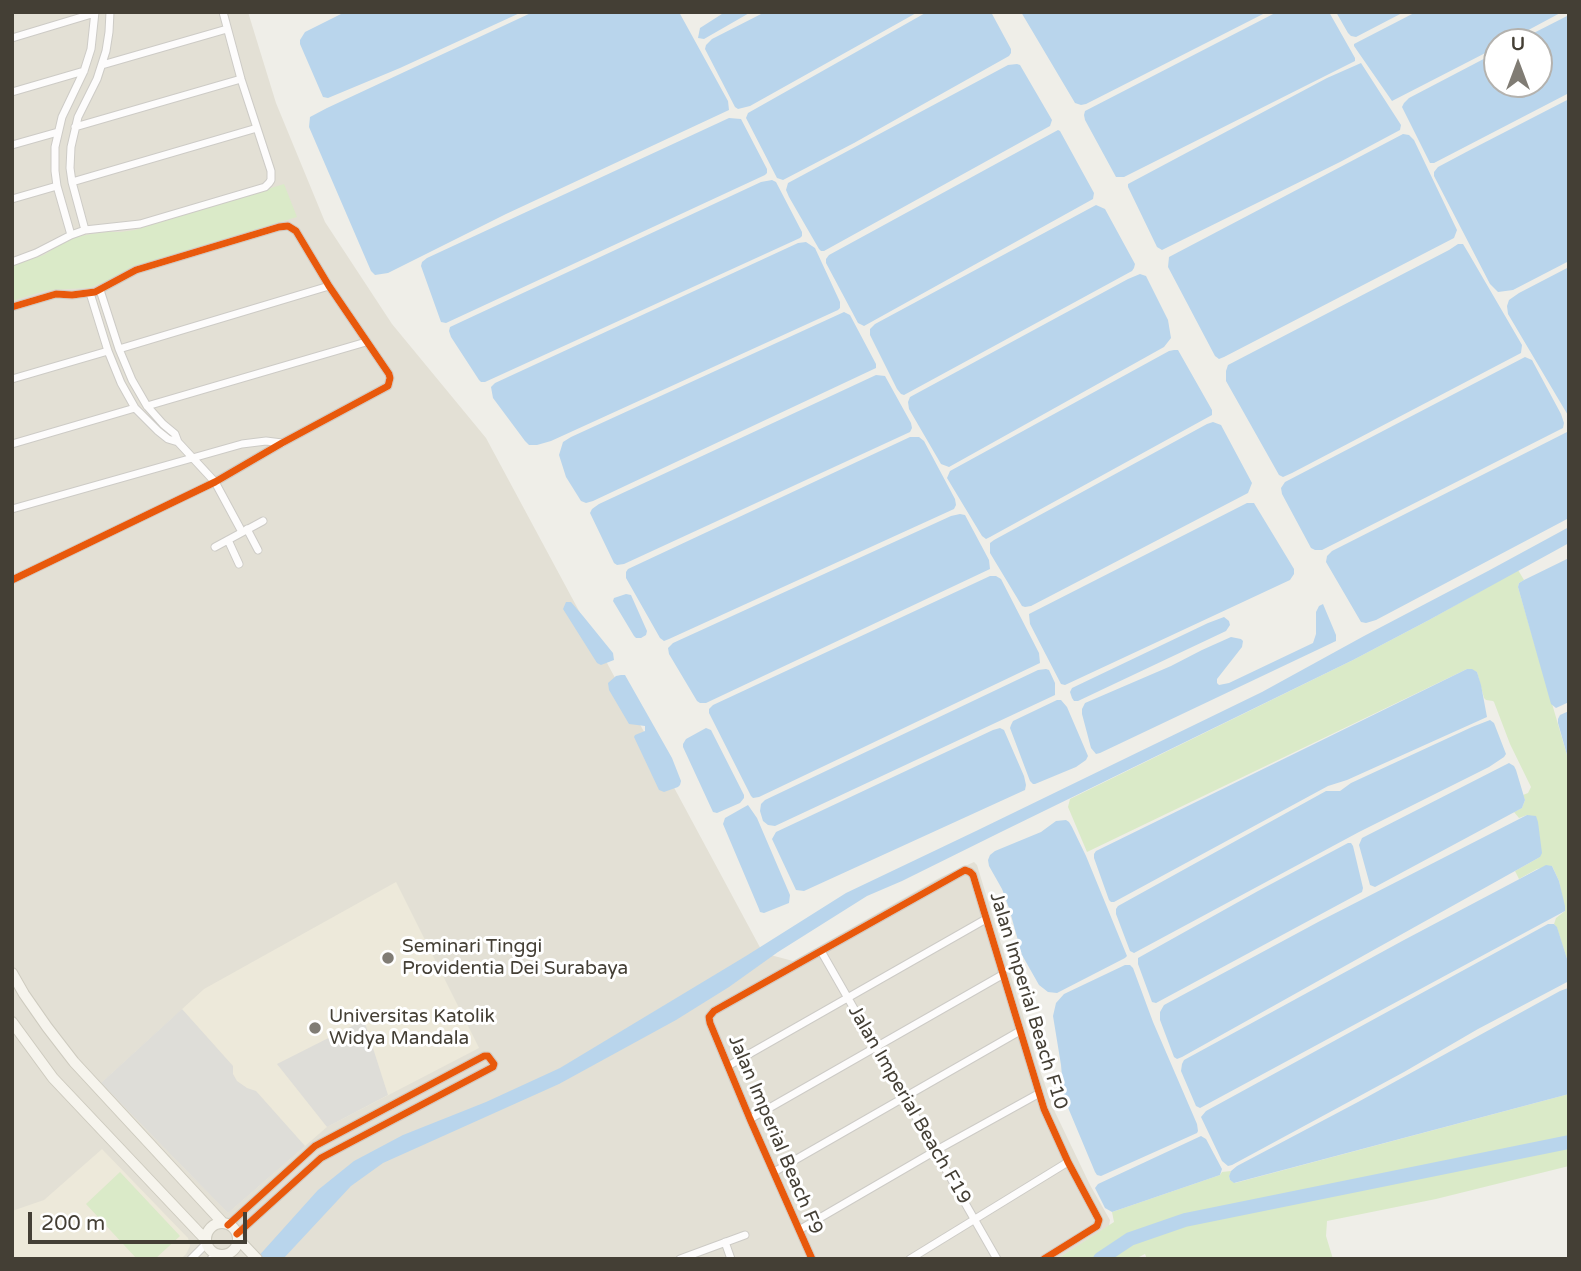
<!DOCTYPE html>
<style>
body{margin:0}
#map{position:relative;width:1581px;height:1271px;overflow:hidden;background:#efeee8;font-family:"Varela Round",sans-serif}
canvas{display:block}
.frame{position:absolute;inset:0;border:14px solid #443f35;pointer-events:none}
.north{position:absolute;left:1483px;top:28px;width:70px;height:70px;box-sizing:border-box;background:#fff;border:2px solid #b4b2ae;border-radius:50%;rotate:0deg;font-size:19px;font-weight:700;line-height:28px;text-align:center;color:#443f35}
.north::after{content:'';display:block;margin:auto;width:24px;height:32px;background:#807c74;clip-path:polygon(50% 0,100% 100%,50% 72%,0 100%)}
.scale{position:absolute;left:28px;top:1212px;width:219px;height:32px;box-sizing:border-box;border:4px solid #443f35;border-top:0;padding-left:9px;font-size:21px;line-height:24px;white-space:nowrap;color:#443f35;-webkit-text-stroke:5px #fff;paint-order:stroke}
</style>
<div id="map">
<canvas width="1581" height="1271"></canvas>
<div class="frame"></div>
<div class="north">U</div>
<div class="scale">200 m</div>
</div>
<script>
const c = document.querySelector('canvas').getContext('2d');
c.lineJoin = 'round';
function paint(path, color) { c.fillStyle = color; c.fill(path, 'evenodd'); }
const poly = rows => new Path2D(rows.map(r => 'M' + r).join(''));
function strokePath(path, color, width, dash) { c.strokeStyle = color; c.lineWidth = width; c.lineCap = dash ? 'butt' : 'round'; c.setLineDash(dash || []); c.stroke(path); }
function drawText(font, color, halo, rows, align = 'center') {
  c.font = font + ' "Varela Round",sans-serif'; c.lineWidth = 6; c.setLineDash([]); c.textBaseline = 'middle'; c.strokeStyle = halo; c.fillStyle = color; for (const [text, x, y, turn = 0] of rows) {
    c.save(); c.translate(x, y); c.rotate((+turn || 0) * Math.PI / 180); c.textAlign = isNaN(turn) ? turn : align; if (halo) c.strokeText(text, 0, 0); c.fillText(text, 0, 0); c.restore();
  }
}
paint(poly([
 [12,12,248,12,276,103,325,222,392,324,486,438,763,953,793,961,941,877,974,862,977,865,1039,1068,1054,1110,1090,1185,1110,1220,1109,1226,1057,1259,12,1259]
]), '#e3e0d5');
paint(poly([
 [396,882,479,1048,327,1127,228,1213,101,1083,204,989],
 [102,1149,188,1238,190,1246,186,1254,181,1259,12,1259,12,1211,44,1200]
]), '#ede9da');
paint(poly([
 [284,184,297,217,131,267,115,278,89,288,48,290,12,301,12,265,44,255,62,243,77,237,91,234,107,232,121,232,135,230],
 [1518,570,1524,580,1519,583,1518,587,1569,762,1569,965,1557,928,1554,924,1556,918,1565,911,1559,881,1554,870,1552,866,1537,869,1519,879,1515,871,1540,857,1527,815,1519,818,1514,812,1522,808,1525,800,1523,795,1528,793,1531,787,1510,744,1494,702,1493,701,1486,700,1484,698,1477,672,1467,669,1087,852,1068,807,1070,799,1353,660,1429,620],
 [1569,1094,1569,1166,1436,1199,1327,1221,1326,1236,1333,1259,1147,1259,1145,1254,1135,1259,1057,1259,1114,1222,1112,1212,1220,1175,1222,1172,1231,1171,1229,1176,1230,1180,1235,1183],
 [120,1172,180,1236,155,1259,137,1259,86,1204]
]), '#daeac8');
paint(poly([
 [182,1009,233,1066,233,1074,237,1081,247,1088,256,1091,305,1146,228,1213,101,1083],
 [364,1020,388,1095,327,1127,277,1064]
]), '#deddd8');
paint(poly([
 [345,12,522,12,400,68,328,98,323,97,300,44,300,40,305,32],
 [533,12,679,12,728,101,729,110,506,214,388,273,375,275,371,271,309,127,310,117,327,108],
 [725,12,751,12,704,39,698,38,700,28],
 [765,12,918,12,750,106,738,109,735,107,705,49,706,45,712,39],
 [927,12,991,12,1011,49,1011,53,1009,56,854,143,783,180,777,178,746,118,748,113],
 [1021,12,1267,12,1086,104,1081,105,1075,103],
 [1277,12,1329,12,1355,58,1355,61,1124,177,1116,177,1085,120,1084,115,1085,111],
 [1336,12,1404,12,1356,37,1351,36,1348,33],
 [1416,12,1562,12,1506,42,1497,42,1497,47,1392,101,1354,46,1354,44],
 [1569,15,1569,93,1434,163,1430,163,1402,107,1404,103,1409,98,1497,52,1497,84,1539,84,1539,42,1516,42],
 [1361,63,1401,125,1400,130,1340,162,1168,247,1162,250,1157,247,1128,187,1128,184,1327,78],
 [1017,64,1020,65,1052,120,1050,126,824,251,821,251,819,249,789,197,786,190,788,183,1008,65],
 [1569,99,1569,261,1513,290,1498,292,1490,284,1434,176,1434,172,1438,167,1470,150],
 [729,118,741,119,767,169,767,173,765,175,446,323,441,322,421,266,422,262,427,258],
 [1058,130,1060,131,1094,193,1093,199,864,326,858,323,826,263,826,259,829,255],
 [1403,134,1409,135,1414,140,1457,230,1454,238,1224,357,1219,359,1215,356,1168,267,1169,257],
 [772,180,776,182,802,232,802,236,800,238,485,382,481,382,479,380,451,337,449,331,450,327,761,182],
 [1096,205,1105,209,1135,264,1134,268,1132,271,904,395,901,394,897,389,870,335,870,329,875,324],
 [806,242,815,248,840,302,840,308,838,310,551,441,537,445,529,445,525,441,493,398,491,387,495,383,798,243],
 [1458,244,1463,244,1469,254,1522,345,1521,353,1292,473,1283,477,1279,475,1226,381,1226,371,1228,365,1449,250],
 [1569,267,1569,417,1508,314,1507,306,1509,300,1519,293],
 [1140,274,1146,276,1168,320,1171,338,1164,347,949,467,941,464,909,409,908,402,910,397,1128,279],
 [844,312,850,315,876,364,876,368,593,501,586,503,581,501,566,477,559,455,563,442,571,437],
 [1174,350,1178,350,1212,410,1212,415,990,537,986,539,982,536,947,478,950,471,1169,351],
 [1525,357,1532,360,1561,414,1564,423,1563,428,1322,550,1315,550,1311,548,1282,494,1281,488,1285,482],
 [876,375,885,376,911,423,912,428,910,432,624,564,617,565,614,563,590,513,592,509,599,504],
 [1213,422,1221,425,1252,483,1248,493,1031,606,1025,607,1022,606,990,553,990,543,994,540,1207,424],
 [1569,431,1569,518,1376,620,1366,623,1361,622,1326,562,1327,556,1332,551],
 [910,437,919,437,924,441,955,499,956,505,954,509,669,639,664,641,660,638,626,578,626,572,628,569],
 [1247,503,1254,503,1291,564,1294,569,1294,574,1290,580,1065,685,1061,684,1030,624,1029,614],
 [960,514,965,515,989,560,990,569,706,703,700,703,697,701,669,654,668,648,673,643,951,516],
 [1569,527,1569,543,1429,620,1353,660,1003,831,902,881,867,896,778,952,729,987,676,1020,559,1084,383,1163,351,1186,283,1259,256,1259,318,1190,354,1161,403,1135,486,1102,560,1068,746,956,846,893,976,831,1262,692,1364,636,1488,571],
 [1569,558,1569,702,1556,708,1551,704,1518,587,1519,583,1524,580],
 [990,576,996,576,1001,579,1039,653,1040,663,759,797,753,798,751,796,709,713,709,709,713,705],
 [626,594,631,595,647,631,646,635,641,638,636,638,634,636,613,601,614,598],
 [566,602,571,602,583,616,613,653,614,660,601,665,597,663,563,609],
 [1323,604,1336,635,1336,641,1100,753,1096,754,1091,748,1082,714,1082,709,1085,703,1171,666,1202,650,1231,637,1241,639,1243,641,1242,647,1217,679,1217,683,1219,685,1229,683,1313,643,1316,634,1316,612,1319,606],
 [1224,617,1229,621,1230,625,1226,631,1078,701,1074,701,1072,698,1070,692,1072,688,1208,623],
 [1046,669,1049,670,1055,683,1055,695,775,826,768,825,763,821,760,811,761,804,765,800,1038,670],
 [1467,669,1472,669,1477,672,1481,685,1487,717,1347,780,1328,786,1114,902,1111,902,1109,900,1094,858,1094,854,1096,851],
 [621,675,625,675,672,758,681,781,680,785,678,787,664,792,659,790,634,737,635,735,645,731,645,726,629,724,609,690,608,683,616,676],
 [1057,700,1061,700,1067,707,1088,756,1086,760,1076,767,1035,784,1033,784,1030,781,1010,728,1011,725,1013,721],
 [1569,711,1569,762,1558,723,1558,719,1560,715],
 [1490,720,1494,723,1506,754,1504,757,1489,767,1359,832,1134,953,1130,951,1116,914,1116,909,1118,906,1326,791,1340,791,1351,783,1472,727],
 [706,728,711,730,744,795,744,798,740,803,717,813,713,812,683,747,683,744,686,739],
 [1000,728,1004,730,1024,776,1026,785,1025,790,804,891,796,890,772,839,776,832,993,730],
 [1509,763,1514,766,1516,770,1525,800,1522,808,1375,887,1370,885,1359,845,1362,838],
 [748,805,757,818,790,895,789,903,764,913,760,912,759,909,723,824,725,818],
 [1527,815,1536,816,1538,822,1542,853,1540,857,1182,1057,1177,1059,1174,1057,1160,1020,1160,1012,1164,1005,1320,921],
 [1066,820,1069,822,1072,827,1086,856,1127,956,1125,958,1057,993,1048,992,1039,985,1022,955,1009,908,1002,889,989,866,988,860,990,855,995,851,1041,832,1056,821],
 [1348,843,1351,843,1353,846,1363,888,1362,892,1156,1003,1152,1002,1138,964,1138,958,1258,891],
 [1546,865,1552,866,1559,881,1565,906,1565,911,1200,1108,1196,1106,1181,1071,1182,1064,1184,1060,1404,940],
 [1548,924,1554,924,1557,927,1569,965,1569,981,1478,1029,1404,1072,1232,1165,1228,1166,1222,1161,1201,1117,1206,1111],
 [1125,965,1130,965,1133,968,1153,1022,1197,1124,1198,1131,1197,1133,1101,1176,1097,1175,1095,1172,1064,1098,1061,1065,1053,1016,1056,1003,1064,994],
 [1568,988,1569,1094,1234,1183,1230,1180,1229,1176,1231,1171,1237,1166,1358,1102,1560,991],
 [1201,1136,1206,1139,1222,1169,1220,1175,1112,1212,1105,1208,1095,1188,1098,1184]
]), '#b9d5ec');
strokePath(poly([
 [1100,1259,1130,1239,1185,1220,1569,1142]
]), '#b9d5ec', 14);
const street = poly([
 [12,38,95,13],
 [102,65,227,29],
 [12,92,84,71],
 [75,127,241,79],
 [12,145,58,132],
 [72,182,257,128],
 [12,199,57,186],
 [85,230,72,182,70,168,71,147,78,117,97,79,106,51,109,32,110,12],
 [71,235,57,186,55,171,55,147,62,117,84,71,91,49,95,12],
 [12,262,36,253,71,235,85,230,140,224,265,187,269,183,271,180,271,171,241,79,223,12],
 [100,290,119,349,132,380,147,406,163,424,175,434,178,442,215,482,242,532],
 [90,293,108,351,121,383,135,408,158,431,168,439,178,442],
 [12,307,56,294,72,295,95,292,136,270,279,227,288,226,296,231,329,286,389,374,390,378,388,386,282,443,215,482,12,580],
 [119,349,329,286],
 [12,379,108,351],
 [147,406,366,342],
 [12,444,135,408],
 [12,509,242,444,266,441,282,443],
 [247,529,258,550],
 [228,540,239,564],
 [215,547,263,521],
 [821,951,997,1259],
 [728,1066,986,919],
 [750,1119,1002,975],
 [774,1172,1020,1031],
 [228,1225,315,1146,484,1056,488,1056,494,1064,493,1067,321,1158,237,1234],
 [799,1230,935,1151,1038,1094],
 [725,1242,731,1259],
 [191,1259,206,1244],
 [211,1259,216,1255],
 [680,1259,745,1235],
 [812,1259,750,1119,710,1023,709,1017,714,1011,965,870,970,872,973,875,1044,1109,1068,1162,1099,1220,1097,1226,1044,1259],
 [910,1259,1068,1162]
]);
const secondary = poly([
 [12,973,24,994,47,1027,74,1062,223,1223],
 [12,1022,53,1078,206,1240],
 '206 1239a16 16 0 1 1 32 0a16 16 0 1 1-32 0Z',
 [238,1239,257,1259]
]);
strokePath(street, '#cdcbc6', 9);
strokePath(secondary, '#cecbbf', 12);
strokePath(street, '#fdfcfc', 7);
strokePath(secondary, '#f6f4ed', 10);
strokePath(poly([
 [12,307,56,294,72,295,95,292,136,270,279,227,288,226,296,231,329,286,389,374,390,378,388,386,282,443,215,482,12,580],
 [228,1225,315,1146,484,1056,488,1056,494,1064,493,1067,321,1158,237,1234],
 [812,1259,750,1119,710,1023,709,1017,714,1011,965,870,970,872,973,875,1044,1109,1068,1162,1099,1220,1097,1226,1044,1259]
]), '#e8590c', 7);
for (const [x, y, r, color] of [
 [388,958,7,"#807c74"],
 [315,1028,7,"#807c74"]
]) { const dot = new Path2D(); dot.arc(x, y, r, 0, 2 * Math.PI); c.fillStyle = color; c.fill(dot); strokePath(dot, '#fff', 2.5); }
drawText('19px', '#443f35', '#fff', [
 ["Seminari Tinggi",402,947],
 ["Providentia Dei Surabaya",402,969],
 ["Universitas Katolik",329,1017],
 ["Widya Mandala",329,1039]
], 'left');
drawText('19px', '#443f35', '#fff', [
 ["Jalan Imperial Beach F10",1028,1001,73],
 ["Jalan Imperial Beach F19",909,1105,60],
 ["Jalan Imperial Beach F9",775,1135,67]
]);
</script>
